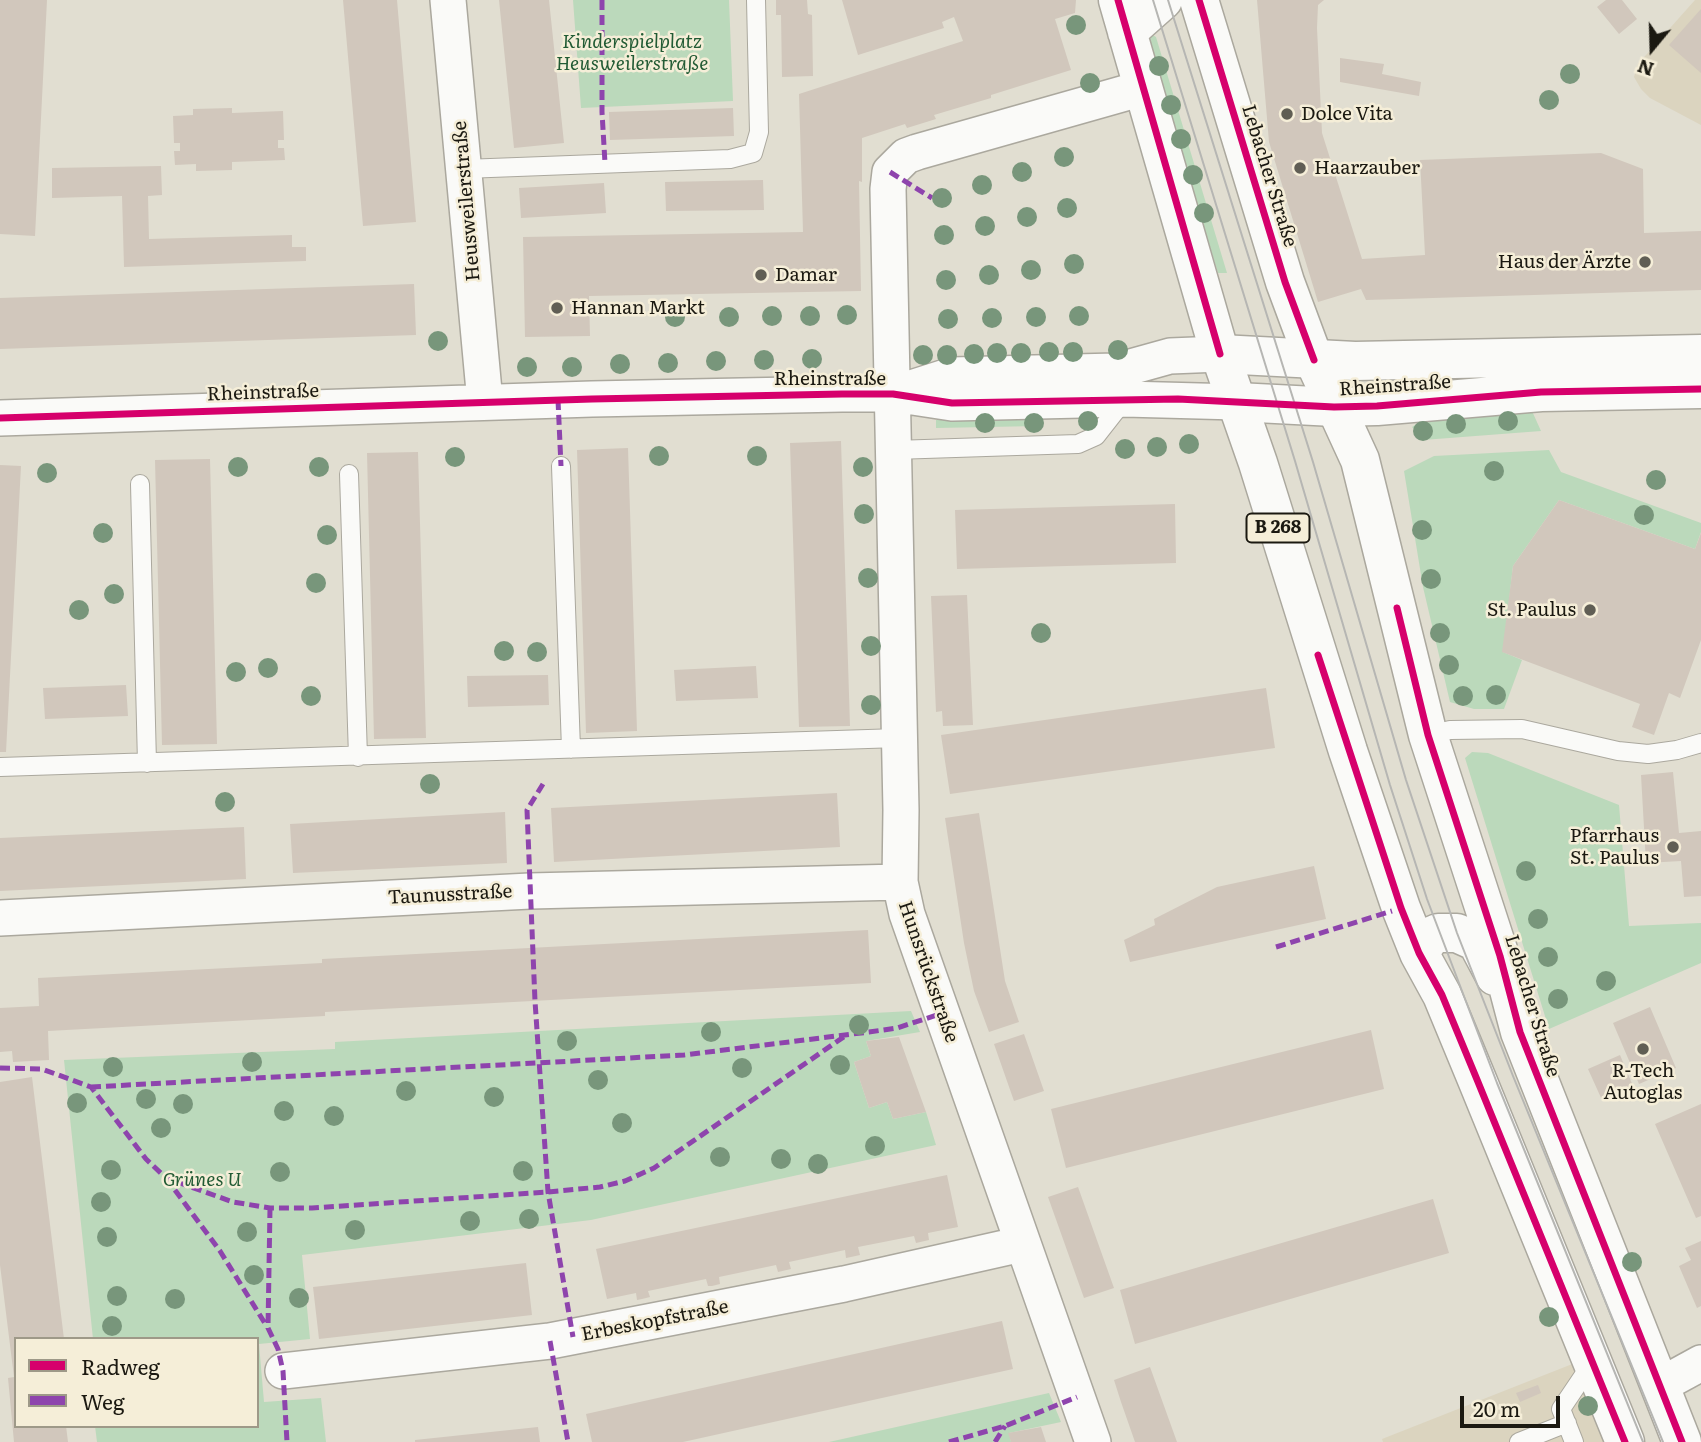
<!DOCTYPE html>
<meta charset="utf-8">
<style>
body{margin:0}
#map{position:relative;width:1701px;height:1442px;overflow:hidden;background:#e1ded1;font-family:Literata,serif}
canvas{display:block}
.legend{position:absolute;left:14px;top:1337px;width:245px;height:91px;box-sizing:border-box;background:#f5eed8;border:2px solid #9e9988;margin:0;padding:9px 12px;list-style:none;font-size:21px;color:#1b1911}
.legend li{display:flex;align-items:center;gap:14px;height:35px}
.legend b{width:35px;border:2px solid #9e9988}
.north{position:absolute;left:1617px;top:14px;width:70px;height:70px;-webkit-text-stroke:5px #f5eed8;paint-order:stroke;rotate:199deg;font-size:19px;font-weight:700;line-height:28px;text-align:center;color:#1b1911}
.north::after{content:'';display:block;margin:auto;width:24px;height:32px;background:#1b1911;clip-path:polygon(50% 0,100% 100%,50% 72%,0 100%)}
.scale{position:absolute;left:1460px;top:1396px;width:100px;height:32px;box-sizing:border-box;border:4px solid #1b1911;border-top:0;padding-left:9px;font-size:21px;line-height:24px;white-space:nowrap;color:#1b1911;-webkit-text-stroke:5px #f5eed8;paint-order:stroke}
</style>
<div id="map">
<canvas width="1701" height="1442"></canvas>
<ul class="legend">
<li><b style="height:9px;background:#d6006c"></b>Radweg</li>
<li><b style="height:9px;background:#8e44ad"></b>Weg</li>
</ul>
<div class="north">N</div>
<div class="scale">20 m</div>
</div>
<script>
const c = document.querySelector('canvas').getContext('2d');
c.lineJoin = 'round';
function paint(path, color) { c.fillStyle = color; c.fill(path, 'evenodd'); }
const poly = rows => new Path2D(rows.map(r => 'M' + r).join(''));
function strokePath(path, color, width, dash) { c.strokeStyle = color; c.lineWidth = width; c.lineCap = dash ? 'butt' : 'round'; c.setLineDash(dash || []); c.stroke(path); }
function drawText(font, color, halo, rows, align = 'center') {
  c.font = font + ' Literata,serif'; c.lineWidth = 5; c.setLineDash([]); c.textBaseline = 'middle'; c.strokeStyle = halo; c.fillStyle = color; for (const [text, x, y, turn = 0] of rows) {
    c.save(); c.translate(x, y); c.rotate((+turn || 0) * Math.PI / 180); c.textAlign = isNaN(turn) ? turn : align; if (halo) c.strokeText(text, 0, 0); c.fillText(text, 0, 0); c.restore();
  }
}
paint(poly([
 [1695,0,1701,0,1701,125,1650,98,1641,89,1634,77,1638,64],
 [1585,1359,1619,1442,1383,1442,1382,1439]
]), '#dbd4bf');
paint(poly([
 [573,0,729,0,733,101,581,108],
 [1151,34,1156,37,1227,273,1218,273,1147,42,1147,36],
 [1532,411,1541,431,1423,440,1412,427,1426,418],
 [1038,417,1038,426,936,428,936,420],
 [1549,450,1561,472,1701,523,1701,532,1695,549,1559,500,1513,566,1503,652,1522,660,1504,709,1474,709,1450,702,1423,587,1404,471,1434,456],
 [1472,752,1488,753,1619,805,1629,926,1701,923,1701,963,1549,1029,1465,758],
 [911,1011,920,1032,866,1041,871,1056,854,1062,869,1108,887,1102,893,1119,926,1112,936,1145,591,1220,302,1255,310,1339,259,1344,264,1402,321,1398,326,1442,97,1442,95,1426,257,1426,257,1339,93,1339,64,1060,335,1049,335,1042],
 [1049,1393,1061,1422,1009,1433,1011,1442,829,1442]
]), '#bbd9bb');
paint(poly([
 [0,0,47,0,35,236,0,234],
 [343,0,397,0,416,222,363,226],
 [499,0,549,0,564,143,514,148],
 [776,0,807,0,808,14,812,15,813,76,782,77,781,15,776,15],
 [842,0,1076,0,1075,13,1055,19,1071,70,991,95,991,98,934,115,936,119,907,128,905,124,862,138,862,182,859,181,861,291,589,296,590,336,525,337,523,237,803,232,799,94,963,41,954,17,942,22,944,28,858,55],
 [1257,0,1324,0,1318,5,1317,28,1322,133,1362,259,1425,255,1420,160,1601,153,1643,169,1644,233,1701,231,1701,290,1366,300,1361,289,1318,302,1269,142],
 [1606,0,1622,0,1637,19,1619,34,1597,7],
 [1701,9,1701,73,1669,45],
 [1340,58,1384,64,1382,74,1421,82,1419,96,1340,82],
 [232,108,232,113,283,111,284,140,278,140,278,148,284,148,285,160,232,162,232,170,196,171,196,164,175,165,174,151,180,151,180,143,174,143,173,116,193,115,193,109],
 [733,108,734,136,610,140,609,112],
 [161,166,162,195,148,196,149,239,292,235,292,247,306,247,306,261,124,267,122,196,52,198,52,168],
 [763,180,764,210,666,211,665,182],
 [604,183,606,213,521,218,519,188],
 [414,284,416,335,0,349,0,298],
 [841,441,850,726,799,727,790,443],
 [628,448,637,731,586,733,577,450],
 [418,452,426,738,374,739,367,453],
 [210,459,217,744,162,745,155,460],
 [0,465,21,466,6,752,0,752],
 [1559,500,1695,549,1701,533,1701,640,1680,698,1669,693,1654,735,1632,727,1640,704,1502,652,1513,566],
 [1175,504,1176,563,957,569,955,510],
 [967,595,973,725,943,726,942,711,936,712,931,596],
 [756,666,758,698,676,701,674,670],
 [548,675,549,705,468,707,467,676],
 [126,685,128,716,45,719,43,688],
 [1266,688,1275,748,950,794,941,735],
 [1673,772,1679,833,1701,831,1701,896,1684,897,1681,861,1646,863,1641,775],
 [837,793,840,847,554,862,551,808],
 [505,812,507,863,293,873,290,824],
 [979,813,1005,981,1019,1022,989,1032,974,991,964,943,945,818],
 [244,827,246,879,0,891,0,838],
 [1314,866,1326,919,1130,962,1124,940,1155,925,1154,919,1217,887],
 [868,930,871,983,325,1012,325,1016,48,1031,49,1060,13,1062,12,1051,0,1052,0,1008,39,1006,38,978,322,963,322,959],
 [1650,1007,1676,1068,1639,1084,1613,1023],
 [1371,1030,1384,1089,1066,1168,1051,1109],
 [1024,1034,1044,1091,1014,1101,994,1044],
 [899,1037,926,1112,893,1119,887,1102,869,1108,854,1062,871,1056,866,1041],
 [1620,1055,1633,1086,1602,1100,1588,1069],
 [32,1077,64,1339,16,1339,16,1426,66,1426,68,1442,14,1442,8,1378,14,1377,0,1265,0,1082],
 [1701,1104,1701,1216,1696,1218,1655,1124],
 [947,1175,958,1227,928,1233,929,1240,916,1243,914,1236,858,1247,860,1255,851,1257,846,1258,845,1250,789,1262,791,1269,778,1272,776,1265,719,1277,720,1284,712,1286,708,1286,706,1279,648,1291,650,1297,642,1299,637,1300,636,1293,607,1299,596,1249],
 [1078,1187,1114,1288,1084,1298,1048,1197],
 [1433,1199,1449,1253,1135,1344,1120,1290],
 [1701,1241,1701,1306,1697,1308,1679,1266,1691,1260,1685,1248],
 [526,1263,532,1315,319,1339,313,1287],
 [1002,1321,1013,1369,683,1442,592,1442,586,1414],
 [1150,1367,1177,1442,1135,1442,1121,1402,1114,1380],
 [1538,1385,1541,1393,1520,1402,1516,1393],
 [538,1427,540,1442,415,1442,415,1440],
 [1041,1427,1046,1442,1011,1442,1008,1433]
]), '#d1c7bc');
const lane = poly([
 [464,169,730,159,753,153,759,132,756,0],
 [894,450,1078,444,1096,436,1125,399],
 [561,466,571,749],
 [349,474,358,757],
 [140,484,147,763],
 [1428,735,1450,730,1522,729,1618,751,1648,754,1677,750,1701,743],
 [0,767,899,738],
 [1519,1442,1567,1423],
 [1574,1442,1561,1409,1592,1363]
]);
const street = poly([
 [448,0,485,402],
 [899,392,952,375,1116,371,1170,356,1220,354],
 [0,418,592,399,842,394,893,394,952,403,1125,399,1237,402],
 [0,918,530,891,900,882],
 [283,1371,550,1341,844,1284,1022,1244],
 [1659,1386,1701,1363],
 [1093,1442,907,914,900,882,901,810,888,189,890,172,906,156,917,152,1143,88]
]);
const secondary = poly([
 [1220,354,1355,361,1701,354],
 [1237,402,1334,407,1377,406,1541,392,1701,389]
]);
const primary = poly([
 [1118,0,1220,354,1258,463,1348,751,1401,908,1419,953,1442,995,1478,1082,1625,1442],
 [1199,0,1285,282,1314,360,1360,460,1428,735,1500,956,1520,1032,1682,1442],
 [1127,32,1163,0],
 [1419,953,1431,936,1438,933,1457,933,1477,942,1495,976]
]);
strokePath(lane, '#aba89e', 20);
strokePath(street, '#aba89e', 38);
strokePath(secondary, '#aba89e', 41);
strokePath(primary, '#aba89e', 41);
strokePath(lane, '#fafaf8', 18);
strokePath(street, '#fafaf8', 35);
strokePath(secondary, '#fafaf8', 38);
strokePath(primary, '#fafaf8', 38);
strokePath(poly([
 [1153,0,1295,461,1390,785,1427,899,1497,1083,1643,1442],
 [1168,0,1313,462,1406,780,1457,933,1513,1076,1663,1442]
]), '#b6b6b3', 2);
strokePath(poly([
 [602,0,602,112,605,163],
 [890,172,932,198],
 [558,400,561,466],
 [543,784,527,810,535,1001,548,1192,573,1337],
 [1276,947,1392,911],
 [0,1068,42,1069,91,1087,146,1159,166,1178,233,1202,270,1208,312,1208,548,1192,600,1187,625,1181,654,1168,845,1036],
 [91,1087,684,1055,869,1032,897,1028,943,1013],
 [166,1178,220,1251,266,1325],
 [270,1208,268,1328,278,1349,283,1371,287,1442],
 [550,1341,568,1442],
 [949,1442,1005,1426,1077,1397],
 [995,1442,1005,1426]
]), '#8e44ad', 5, [10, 5]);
strokePath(poly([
 [1118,0,1220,354],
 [1199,0,1285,282,1314,360],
 [0,418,592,399,842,394,893,394,952,403,1178,399,1334,407,1377,406,1541,392,1701,389],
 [1397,608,1428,735,1500,956,1520,1032,1682,1442],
 [1318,655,1401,908,1419,953,1442,995,1478,1082,1625,1442]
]), '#d6006c', 7);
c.fillStyle = '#78967b';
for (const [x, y] of [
 [1076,25],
 [1159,66],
 [1570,74],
 [1090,83],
 [1549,100],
 [1171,105],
 [1181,139],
 [1064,157],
 [1022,172],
 [1193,175],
 [982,185],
 [942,198],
 [1067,208],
 [1204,213],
 [1027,217],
 [985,226],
 [944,235],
 [1074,264],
 [1031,270],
 [989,275],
 [946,280],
 [847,315],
 [772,316],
 [810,316],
 [1079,316],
 [675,317],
 [729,317],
 [1036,317],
 [992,318],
 [948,319],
 [438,341],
 [1118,350],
 [1049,352],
 [1073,352],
 [997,353],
 [1021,353],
 [974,354],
 [923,355],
 [947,355],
 [812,359],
 [764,360],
 [716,361],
 [668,363],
 [620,364],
 [527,367],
 [572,367],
 [1088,421],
 [1508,421],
 [985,423],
 [1034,423],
 [1456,424],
 [1423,431],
 [1189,444],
 [1157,447],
 [1125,449],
 [659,456],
 [757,456],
 [455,457],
 [238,467],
 [319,467],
 [863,467],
 [1494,471],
 [47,473],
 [1656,480],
 [864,514],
 [1644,515],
 [1422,530],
 [103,533],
 [327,535],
 [868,578],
 [1431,579],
 [316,583],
 [114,594],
 [79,610],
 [1041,633],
 [1440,633],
 [871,646],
 [504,651],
 [537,652],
 [1449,665],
 [268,668],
 [236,672],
 [1496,695],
 [311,696],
 [1463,696],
 [871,705],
 [430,784],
 [225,802],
 [1526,871],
 [1538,919],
 [1548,957],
 [1606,981],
 [1558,999],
 [859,1025],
 [711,1032],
 [567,1041],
 [252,1062],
 [840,1065],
 [113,1067],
 [742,1068],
 [598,1080],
 [406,1091],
 [494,1097],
 [146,1099],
 [77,1103],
 [183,1104],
 [284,1111],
 [334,1116],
 [622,1123],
 [161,1128],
 [875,1146],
 [720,1157],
 [781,1159],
 [818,1164],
 [111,1170],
 [523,1171],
 [280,1172],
 [101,1202],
 [529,1219],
 [470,1221],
 [355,1230],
 [247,1232],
 [107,1237],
 [1632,1262],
 [254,1275],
 [117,1296],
 [299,1298],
 [175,1299],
 [1549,1317],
 [112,1326],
 [1588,1406]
]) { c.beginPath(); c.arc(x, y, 10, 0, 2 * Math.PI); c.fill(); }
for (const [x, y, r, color] of [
 [1287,114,7,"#605e54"],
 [1300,168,7,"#605e54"],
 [1645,262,7,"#605e54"],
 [761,275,7,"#605e54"],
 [557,308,7,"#605e54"],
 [1590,610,7,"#605e54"],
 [1673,847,7,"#605e54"],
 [1643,1049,7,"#605e54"]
]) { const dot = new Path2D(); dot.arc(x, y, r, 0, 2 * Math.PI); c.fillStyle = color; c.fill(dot); strokePath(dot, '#f5eed8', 2.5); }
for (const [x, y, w] of [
 [1278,528,63]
]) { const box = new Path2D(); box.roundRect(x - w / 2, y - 14.5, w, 29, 5); c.fillStyle = '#f5eed8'; c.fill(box); strokePath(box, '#1b1911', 2); }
drawText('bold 18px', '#1b1911', null, [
 ["B 268",1278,528]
]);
drawText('italic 19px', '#225b34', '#f5eed8', [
 ["Kinderspielplatz",632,42],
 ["Heusweilerstraße",632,64],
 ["Grünes U",202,1180]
]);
drawText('19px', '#1b1911', '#f5eed8', [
 ["Dolce Vita",1301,114],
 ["Haarzauber",1314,168],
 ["Haus der Ärzte",1631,262,"right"],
 ["Damar",775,275],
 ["Hannan Markt",571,308],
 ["St. Paulus",1576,610,"right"],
 ["Pfarrhaus",1659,836,"right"],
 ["St. Paulus",1659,858,"right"],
 ["R-Tech",1643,1071,"center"],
 ["Autoglas",1643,1093,"center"]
], 'left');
drawText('19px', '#1b1911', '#f5eed8', [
 ["Lebacher Straße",1269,176,73],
 ["Heusweilerstraße",467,201,-95],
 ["Rheinstraße",830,379],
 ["Rheinstraße",1395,386,-4],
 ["Rheinstraße",263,393,-2],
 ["Taunusstraße",450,895,-3],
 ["Hunsrückstraße",928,972,71],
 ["Lebacher Straße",1532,1006,73],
 ["Erbeskopfstraße",655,1321,-11]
]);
</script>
